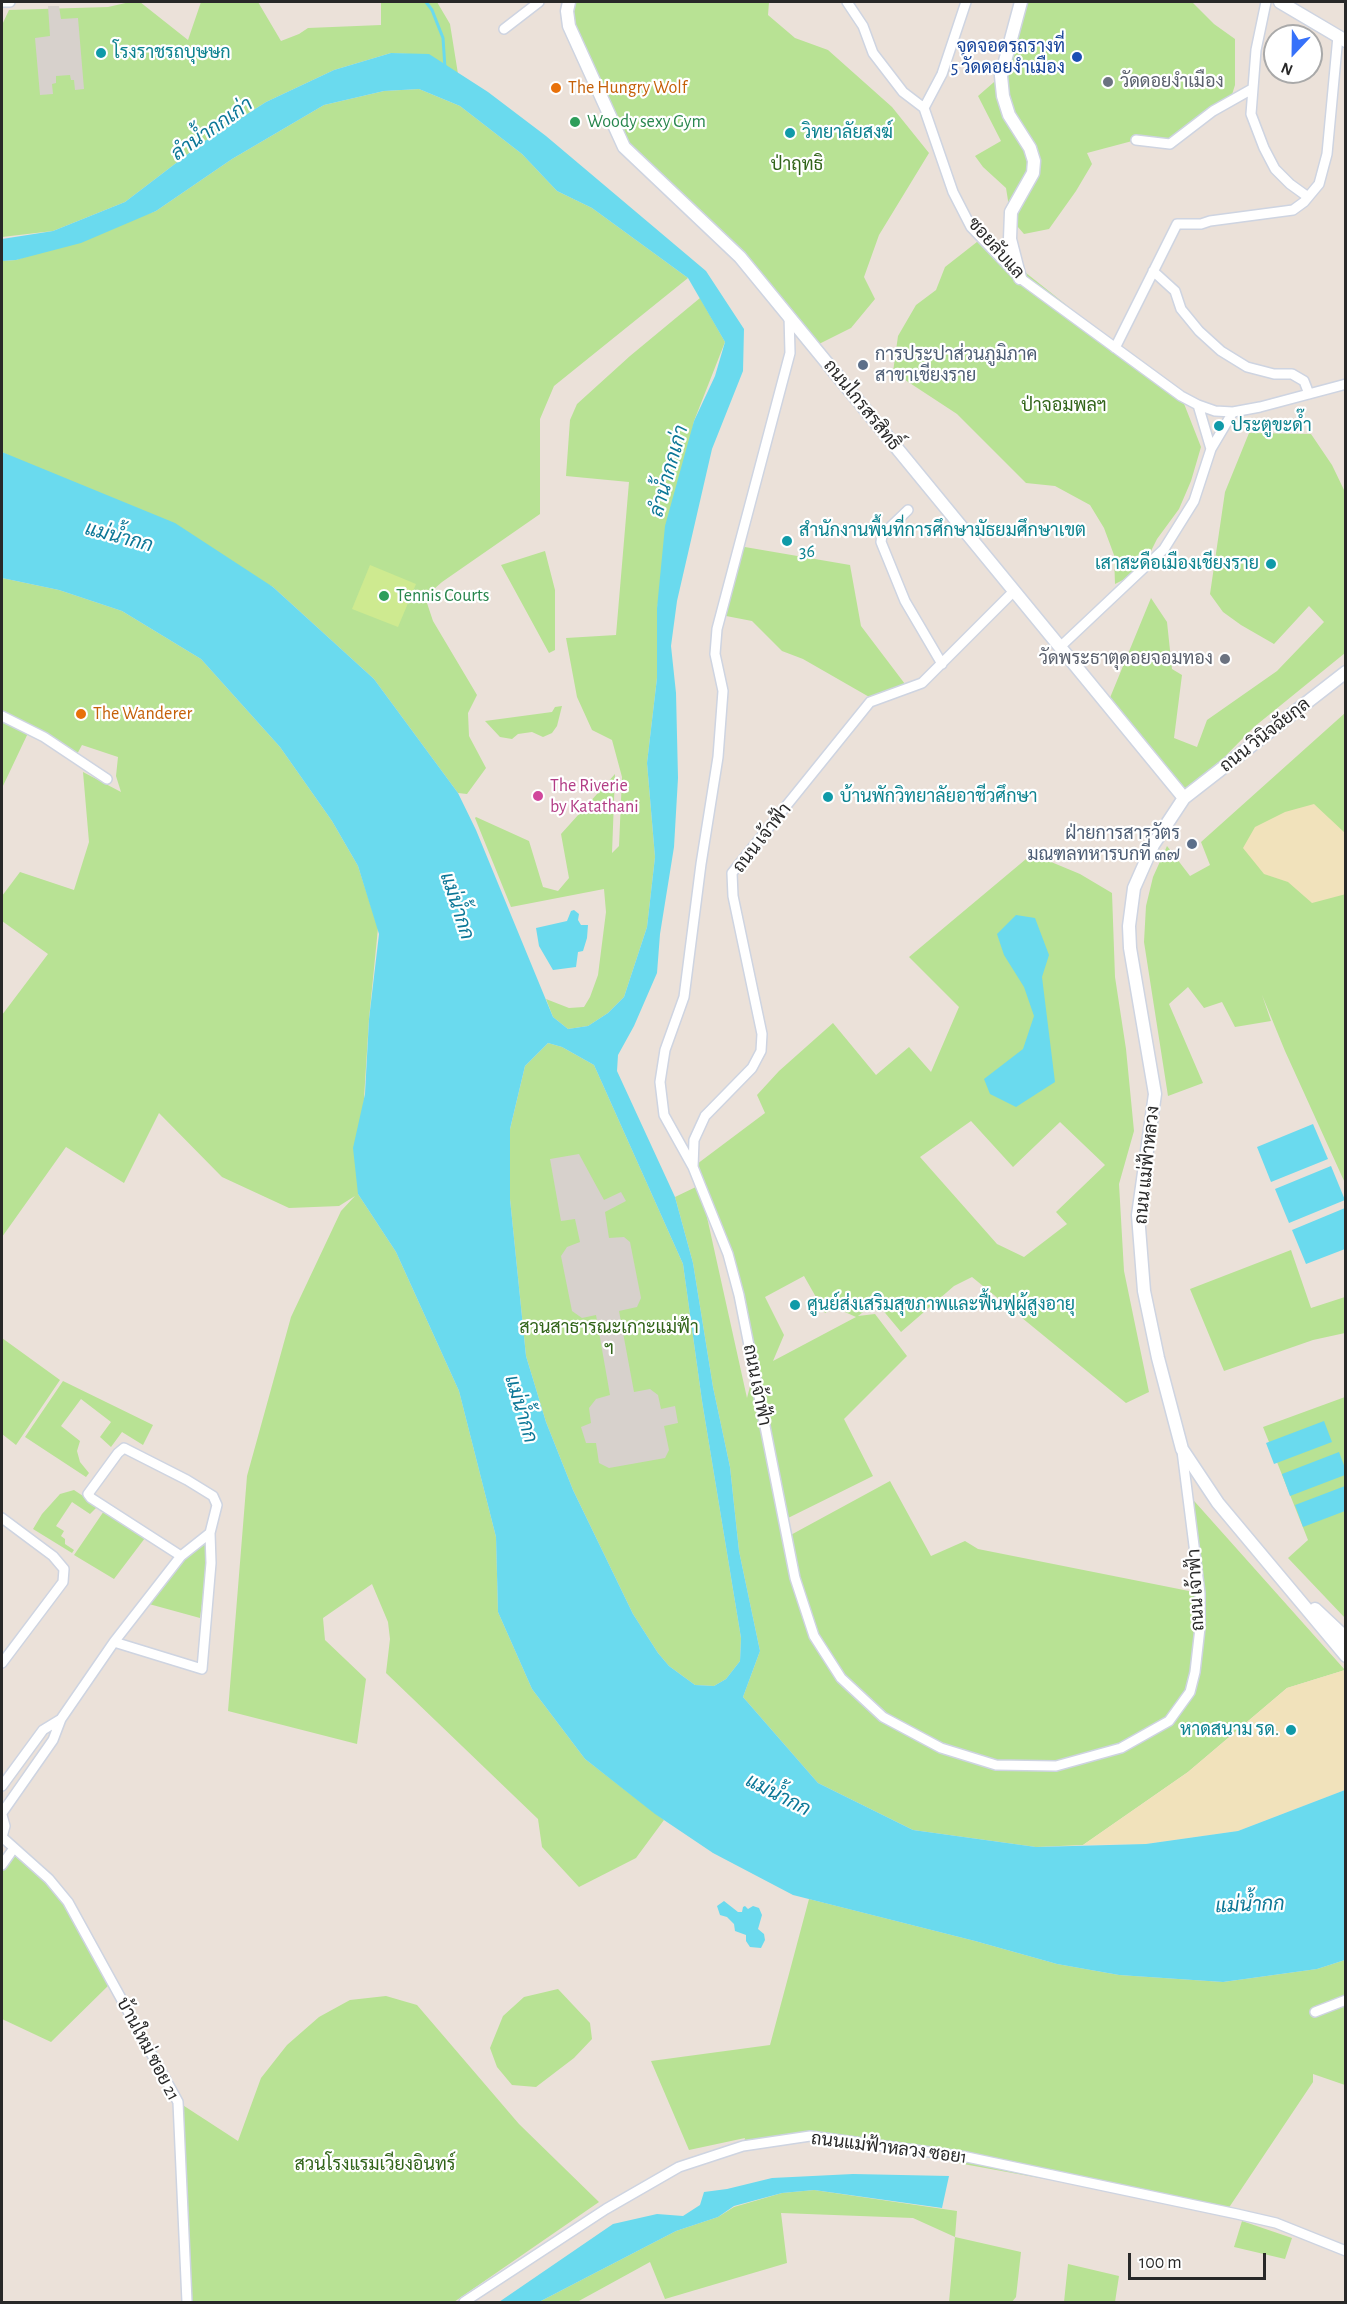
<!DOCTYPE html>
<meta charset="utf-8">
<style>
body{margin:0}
#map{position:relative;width:1347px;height:2304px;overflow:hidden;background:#ebe1d9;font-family:"Alegreya Sans",sans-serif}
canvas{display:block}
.frame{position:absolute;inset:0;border:3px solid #282828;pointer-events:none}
.north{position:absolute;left:1263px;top:24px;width:60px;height:60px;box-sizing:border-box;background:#fff;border:2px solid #a9a9a9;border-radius:50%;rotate:202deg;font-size:16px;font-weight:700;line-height:24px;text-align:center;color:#282828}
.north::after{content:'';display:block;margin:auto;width:21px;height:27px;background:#3671fa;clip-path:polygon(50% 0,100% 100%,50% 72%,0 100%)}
.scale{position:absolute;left:1128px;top:2253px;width:138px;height:27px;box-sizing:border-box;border:3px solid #282828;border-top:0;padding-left:8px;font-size:18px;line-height:21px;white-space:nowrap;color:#282828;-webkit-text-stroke:4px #fff;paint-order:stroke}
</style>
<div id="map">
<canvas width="1347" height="2304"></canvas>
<div class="frame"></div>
<div class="north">N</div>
<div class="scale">100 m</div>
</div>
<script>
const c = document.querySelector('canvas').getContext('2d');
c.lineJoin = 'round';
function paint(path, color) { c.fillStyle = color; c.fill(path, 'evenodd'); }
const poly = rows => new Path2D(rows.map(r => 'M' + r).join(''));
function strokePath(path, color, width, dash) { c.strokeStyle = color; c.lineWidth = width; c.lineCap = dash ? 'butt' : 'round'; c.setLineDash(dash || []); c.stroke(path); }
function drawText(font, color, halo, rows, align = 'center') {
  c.font = font + ' "Alegreya Sans",Sarabun,sans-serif'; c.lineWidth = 4.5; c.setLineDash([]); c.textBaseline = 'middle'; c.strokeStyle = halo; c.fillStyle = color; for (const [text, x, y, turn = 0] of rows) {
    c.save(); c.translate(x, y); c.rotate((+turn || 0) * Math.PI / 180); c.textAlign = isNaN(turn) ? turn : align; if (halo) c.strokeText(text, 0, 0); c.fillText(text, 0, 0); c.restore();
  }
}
paint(poly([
 [130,2,140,2,188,40,201,2,258,2,281,41,299,34,308,28,381,25,381,2,437,2,450,24,458,74,429,55,391,53,334,70,266,102,205,141,125,202,53,231,2,237,2,25,9,10,108,7],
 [569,2,769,2,768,15,795,38,828,50,892,107,929,153,879,235,864,277,875,299,851,328,815,346,740,257,624,147,569,26],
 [1023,2,1192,2,1214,24,1235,39,1235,85,1230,101,1162,145,1136,140,1087,153,1092,164,1076,191,1049,229,1024,234,1011,219,1006,188,983,167,975,156,1001,141,978,96,1001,76],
 [419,89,460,106,522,154,557,191,592,208,688,278,554,386,540,419,540,514,442,582,425,597,433,621,477,695,468,713,469,736,486,768,467,794,458,793,374,679,273,587,2,452,2,261,16,260,156,211,232,159,324,105,384,91],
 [982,238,1181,396,1201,447,1191,481,1179,509,1157,539,1141,571,1115,584,1114,555,1104,528,1090,505,1055,486,1026,483,957,414,893,372,898,336,916,305,936,290,945,267],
 [700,298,725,342,694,421,657,608,657,678,647,763,655,857,647,927,624,997,608,1013,588,1026,568,1029,553,1017,546,999,569,1008,584,1007,590,997,598,975,606,912,604,889,511,907,475,818,476,817,529,841,543,887,558,891,569,878,561,834,615,774,612,853,619,846,622,777,612,740,592,730,577,697,566,638,616,635,629,482,566,476,570,420,577,404,630,356],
 [1249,433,1311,434,1332,465,1345,492,1345,653,1254,727,1184,798,1107,705,1151,598,1167,622,1172,669,1182,675,1174,738,1197,747,1207,720,1277,671,1324,622,1309,606,1274,644,1241,625,1223,612,1210,594,1225,492],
 [739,546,850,565,861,626,908,688,871,698,803,659,782,651,752,621,721,615],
 [545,551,555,590,555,650,549,653,501,565],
 [2,578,59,590,122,611,201,659,280,747,332,821,358,866,378,928,369,1019,358,1194,396,1252,459,1391,496,1537,498,1612,532,1689,585,1759,664,1820,636,1858,579,1887,542,1847,538,1819,386,1673,390,1639,388,1622,372,1584,323,1618,325,1640,366,1679,357,1744,228,1711,247,1476,291,1317,341,1211,355,1196,339,1206,289,1208,222,1177,159,1113,124,1183,66,1147,2,1237,2,1015,48,954,2,921,2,896,20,872,74,890,89,842,83,772,121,792,116,776,118,757,82,745,75,758,2,716],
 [562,706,557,726,552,733,543,737,532,732,518,734,512,739,500,737,485,721,552,712,555,707],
 [1345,713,1345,1183,1285,1051,1262,995,1271,1021,1235,1027,1222,1002,1204,1008,1188,987,1169,1004,1203,1083,1168,1096,1144,942,1146,906,1153,877,1167,846,1190,876,1210,865,1201,842],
 [2,717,29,731,2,788],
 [1032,854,1080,874,1112,893,1115,977,1126,1049,1134,1131,1119,1184,1124,1271,1149,1392,1126,1403,972,1277,954,1286,901,1332,876,1302,858,1316,875,1314,907,1356,844,1419,873,1476,784,1520,787,1537,890,1481,931,1556,965,1541,978,1549,1199,1593,1187,1493,1345,1670,1287,1688,1188,1772,1083,1845,1036,1847,913,1830,818,1783,743,1697,760,1651,739,1551,730,1467,713,1387,693,1263,675,1197,700,1185,693,1167,765,1113,757,1095,779,1071,833,1023,876,1075,909,1047,931,1072,959,1007,909,957],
 [971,1121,1013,1167,1060,1122,1105,1165,1056,1212,1067,1224,1024,1257,997,1244,920,1157],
 [701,1190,728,1254,754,1371,747,1398],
 [804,1276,825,1313,836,1308,856,1317,773,1361,784,1335,765,1297],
 [548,1043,562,1047,594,1065,683,1264,702,1401,741,1638,740,1661,726,1679,714,1686,695,1685,669,1666,658,1653,633,1614,573,1490,546,1422,526,1356,510,1199,510,1129,525,1066],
 [1291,1250,1311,1308,1345,1297,1345,1333,1313,1340,1224,1371,1190,1289],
 [2,1338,60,1380,16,1445,2,1434],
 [63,1381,153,1425,143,1445,122,1432,111,1447,100,1437,111,1422,81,1399,61,1426,80,1441,77,1451,80,1462,89,1473,86,1477,25,1437],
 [1345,1397,1345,1618,1288,1558,1308,1540,1263,1427],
 [74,1490,98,1506,90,1514,72,1502,56,1526,64,1531,61,1536,65,1539,65,1544,74,1550,72,1553,33,1529,42,1514,60,1494],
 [104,1511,145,1538,114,1579,74,1555],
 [205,1544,208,1561,200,1618,149,1604,184,1557],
 [14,1848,49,1879,112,1982,51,2042,2,2019,2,1865],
 [809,1899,975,1941,1057,1964,1119,1975,1223,1982,1317,1969,1345,1960,1345,2085,1313,2074,1313,2082,1226,2212,810,2136,743,2146,745,2138,689,2150,651,2061,770,2045],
 [558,1989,590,2023,592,2039,574,2058,536,2087,512,2085,497,2067,490,2048,503,2016,524,1997],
 [386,1996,417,2005,519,2124,599,2202,454,2302,187,2302,178,2102,238,2141,261,2078,287,2045,319,2017,350,2000],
 [814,2190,957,2211,955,2237,1021,2252,1016,2297,1012,2302,949,2302,955,2237,913,2218,781,2213,787,2263,665,2299,650,2262,577,2302,539,2302,676,2231,718,2217,734,2207,782,2193],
 [1242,2221,1292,2238,1285,2259,1234,2247],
 [1068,2264,1119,2276,1115,2302,1064,2302]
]), '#b8e294');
paint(poly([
 [1314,804,1345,833,1346,894,1312,903,1288,882,1264,874,1243,848,1255,827,1285,812],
 [1345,1670,1345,1790,1238,1831,1146,1844,1083,1845,1188,1772,1287,1688]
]), '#f1e2bb');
paint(poly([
 [370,565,416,584,398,627,352,609]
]), '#ceea90');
paint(poly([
 [48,6,59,6,61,19,78,18,84,89,75,90,74,80,71,80,70,75,56,76,56,83,52,84,53,94,40,95,35,38,50,36],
 [579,1154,604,1200,621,1192,626,1201,605,1212,609,1238,624,1237,630,1242,641,1298,637,1307,619,1311,634,1392,650,1389,658,1395,661,1409,675,1406,678,1423,664,1426,669,1450,665,1458,609,1468,599,1463,596,1443,586,1443,581,1427,591,1423,589,1408,596,1399,610,1395,596,1315,582,1318,572,1311,561,1256,567,1247,580,1242,575,1219,561,1221,550,1159]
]), '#d7d1cc');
paint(poly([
 [391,53,429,54,488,92,546,136,706,271,744,329,743,371,712,449,677,601,671,646,676,693,678,778,674,847,660,934,657,973,634,1026,618,1055,617,1071,675,1197,693,1263,713,1387,730,1467,739,1551,760,1651,743,1697,818,1783,913,1830,1036,1847,1146,1844,1238,1831,1345,1790,1345,1960,1317,1969,1223,1982,1119,1975,1057,1964,975,1941,793,1895,713,1853,655,1814,585,1759,532,1689,498,1612,496,1537,459,1391,396,1252,358,1194,353,1148,365,1094,369,1019,379,934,358,866,332,821,280,747,201,659,122,611,59,590,2,578,2,452,175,523,273,587,374,679,458,793,476,830,553,1017,568,1029,588,1026,608,1013,624,997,647,927,655,857,647,763,657,678,657,608,665,526,694,421,715,376,725,342,688,278,592,208,557,191,522,154,460,106,419,89,384,91,324,105,232,159,156,211,81,243,16,260,2,261,2,239,53,231,125,202,205,141,266,102,334,70],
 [548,1043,562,1047,594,1065,683,1264,702,1401,741,1638,740,1661,726,1679,714,1686,695,1685,669,1666,658,1653,633,1614,573,1490,546,1422,526,1356,510,1199,510,1129,525,1066],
 [574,910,579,914,578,920,581,925,588,925,587,938,583,951,578,952,576,967,553,970,539,946,536,928,567,921,571,911],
 [1016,915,1035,918,1049,955,1042,977,1055,1082,1016,1107,990,1094,984,1079,1023,1049,1034,1016,1024,987,1004,955,997,934],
 [1313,1124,1328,1159,1271,1182,1257,1147],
 [1331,1166,1345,1200,1289,1223,1275,1189],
 [1345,1208,1345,1249,1306,1264,1292,1230],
 [1324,1421,1332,1442,1274,1464,1266,1443],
 [1339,1452,1345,1468,1345,1475,1290,1496,1282,1474],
 [1345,1486,1345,1511,1303,1527,1295,1505],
 [724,1901,738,1912,742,1912,743,1907,745,1906,748,1909,753,1906,759,1908,762,1915,758,1929,764,1934,765,1940,761,1948,750,1947,746,1941,746,1935,735,1931,734,1924,727,1917,720,1915,717,1906],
 [853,2174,949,2176,942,2208,814,2190,782,2193,734,2206,718,2217,676,2231,539,2302,499,2302,613,2224,657,2214,683,2216,700,2205,704,2192,727,2189,772,2178]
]), '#6adaee');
strokePath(poly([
 [426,2,432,10,443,38,445,68]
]), '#6adaee', 3);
const street = poly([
 [2,2,10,2],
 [847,2,863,26,873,53,903,92,924,108,953,192,971,227,1020,278,1181,396,1198,405,1215,411,1233,412,1260,407,1346,384],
 [1266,2,1256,50,1251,114,1264,148,1275,169,1290,184,1308,197],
 [504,29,539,2],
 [924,108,942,74,966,2],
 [1136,140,1170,144,1213,111,1252,89],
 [1153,271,1175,291,1181,309,1199,331,1221,351,1247,367,1274,374,1292,374,1304,381,1309,394],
 [1115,348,1177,224,1201,224,1210,221,1293,210,1304,202,1319,184,1327,154,1338,36],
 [1198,405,1211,449],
 [908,510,882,535,881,542,905,601,942,664],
 [1013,592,922,683,870,702,732,873,733,896,762,1034,761,1051,752,1068,705,1116,694,1140,693,1167,728,1254,739,1295,795,1578,814,1636,841,1678,883,1717,941,1748,996,1765,1056,1766,1121,1748,1169,1721,1190,1692,1195,1672,1200,1628,1200,1593,1182,1451],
 [1060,647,1164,549,1194,501,1211,449,1233,412],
 [2,716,44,737,107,779],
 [693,1167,664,1115,660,1082,665,1050,684,997,701,864,718,757,723,691,715,654,717,629,790,353,789,315],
 [2,1518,53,1556,64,1569,63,1582,2,1663],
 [114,1642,202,1669,211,1563,210,1533,217,1505,213,1496,187,1480,124,1448,118,1453,88,1494,91,1498,181,1556],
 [2,1786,43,1730,61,1719],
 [2,1813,53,1740,61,1719,114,1642,181,1556,210,1533],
 [2,1815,5,1826,2,1837],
 [2,1837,49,1879,68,1902,178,2102,187,2302],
 [2,1865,14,1848],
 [1315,2012,1346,2000],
 [464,2302,606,2209,679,2167,743,2146,810,2136,967,2157,1237,2214,1276,2223,1346,2251]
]);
const secondary = poly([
 [569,2,567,11,569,26,624,147,740,257,1184,798],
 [1280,2,1346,41],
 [1020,278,1010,239,1011,212,1033,173,1034,161,1030,148,1009,115,1003,96,1001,76,1021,2],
 [1346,672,1184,798,1153,845,1134,888,1129,926,1130,948,1155,1094,1138,1215,1144,1291,1158,1358,1182,1449,1218,1503,1346,1656],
 [1315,1609,1346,1638]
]);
strokePath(street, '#ced4e1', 12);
strokePath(secondary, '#ced4e1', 15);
strokePath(street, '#fff', 9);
strokePath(secondary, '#fff', 12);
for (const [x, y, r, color] of [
 [101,53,6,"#0f9aa8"],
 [1077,57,6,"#1a4fb4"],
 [1108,82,6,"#6b7280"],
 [556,88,6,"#e8710a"],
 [575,122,6,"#2e9e5b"],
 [790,133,6,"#0f9aa8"],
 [863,365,6,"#5c6f8a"],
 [1219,426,6,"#0f9aa8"],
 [787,541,6,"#0f9aa8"],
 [1271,564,6,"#0f9aa8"],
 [384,596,6,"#2e9e5b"],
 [1225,659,6,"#6b7280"],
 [81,714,6,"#e8710a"],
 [538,796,6,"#d1479c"],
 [828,797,6,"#0f9aa8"],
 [1192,844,6,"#5c6f8a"],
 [795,1305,6,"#0f9aa8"],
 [1291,1730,6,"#0f9aa8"]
]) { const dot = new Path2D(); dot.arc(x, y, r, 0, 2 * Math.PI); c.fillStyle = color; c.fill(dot); strokePath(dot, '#fff', 2); }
drawText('18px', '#164399', '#fff', [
 ["จุดจอดรถรางที่",1065,47],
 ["5 วัดดอยงำเมือง",1065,68]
], 'right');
drawText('18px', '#0d838f', '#fff', [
 ["โรงราชรถบุษษก",113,53],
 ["วิทยาลัยสงฆ์",802,133],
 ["ประตูขะด๊ำ",1231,426],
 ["สำนักงานพื้นที่การศึกษามัธยมศึกษาเขต",799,531],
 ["36",799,552],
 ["เสาสะดือเมืองเชียงราย",1259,564,"right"],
 ["บ้านพักวิทยาลัยอาชีวศึกษา",840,797],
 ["ศูนย์ส่งเสริมสุขภาพและฟื้นฟูผู้สูงอายุ",807,1305],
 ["หาดสนาม รด.",1279,1730,"right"]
], 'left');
drawText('18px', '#5b616d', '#fff', [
 ["วัดดอยงำเมือง",1120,82],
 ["วัดพระธาตุดอยจอมทอง",1213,659,"right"]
], 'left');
drawText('18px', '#c56008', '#fff', [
 ["The Hungry Wolf",568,88],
 ["The Wanderer",93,714]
], 'left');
drawText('18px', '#27864d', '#fff', [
 ["Woody sexy Gym",587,122],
 ["Tennis Courts",396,596]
], 'left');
drawText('18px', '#316419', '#fff', [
 ["ป่าฤทธิ",797,165],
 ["ป่าจอมพลฯ",1064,406],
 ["สวนสาธารณะเกาะแม่ฟ้า",609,1328],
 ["ฯ",609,1349],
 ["สวนโรงแรมเวียงอินทร์",375,2165]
]);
drawText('18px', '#282828', '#fff', [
 ["ซอยลับแล",996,248,48],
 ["ถนนไกรสรสิทธิ์",862,405,51],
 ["ถนน วินิจฉัยกุล",1265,735,-38],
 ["ถนน เจ้าฟ้า",762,838,-52],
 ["ถนน แม่ฟ้าหลวง",1147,1165,-84],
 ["ถนน เจ้าฟ้า",757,1385,79],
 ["ถนน เจ้าฟ้า",1196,1590,-93],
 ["บ้านใหม่ ซอย 21",148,2049,62],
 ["ถนนแม่ฟ้าหลวง ซอย1",889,2148,7]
]);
drawText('18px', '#4e5e75', '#fff', [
 ["การประปาส่วนภูมิภาค",875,355],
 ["สาขาเชียงราย",875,376],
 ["ฝ่ายการสารวัตร",1180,834,"right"],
 ["มณฑลทหารบกที่ ๓๗",1180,855,"right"]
], 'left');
drawText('18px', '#b23c85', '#fff', [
 ["The Riverie",550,786],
 ["by Katathani",550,807]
], 'left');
drawText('italic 20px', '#0c7797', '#fff', [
 ["ลำน้ำกกเก่า",212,129,-35],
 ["ลำน้ำกกเก่า",669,471,-74],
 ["แม่น้ำกก",119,537,15],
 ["แม่น้ำกก",457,906,72],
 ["แม่น้ำกก",521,1409,73],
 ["แม่น้ำกก",778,1795,27],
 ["แม่น้ำกก",1250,1905,-2]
]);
</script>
